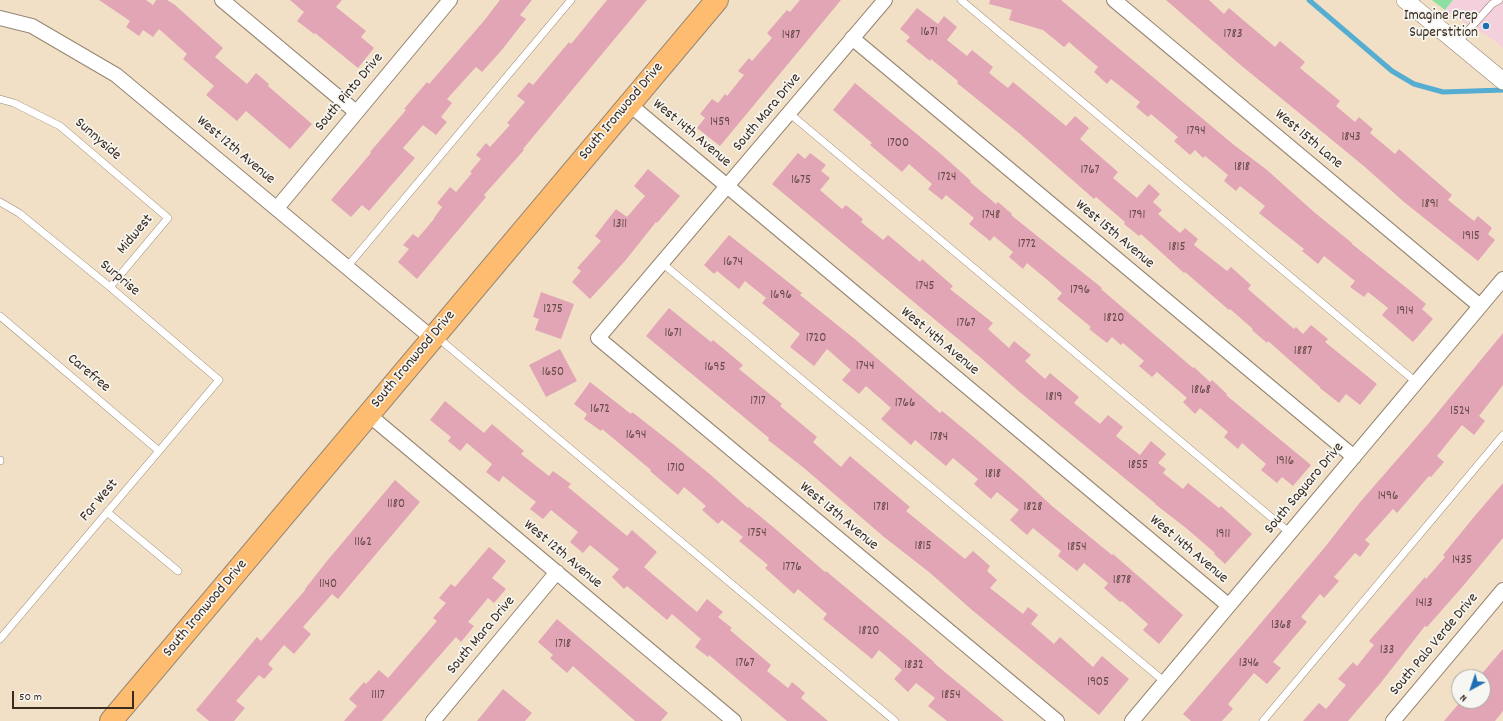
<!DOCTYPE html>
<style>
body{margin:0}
#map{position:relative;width:1503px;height:721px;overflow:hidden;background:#f2e0c6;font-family:Dekko,sans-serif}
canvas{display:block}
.north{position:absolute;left:1451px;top:669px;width:40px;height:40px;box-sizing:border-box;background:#f6f6f2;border:1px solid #aba49d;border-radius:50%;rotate:220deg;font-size:11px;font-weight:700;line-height:16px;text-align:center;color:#3b2a1e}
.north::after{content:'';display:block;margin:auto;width:14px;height:18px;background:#1f6fb2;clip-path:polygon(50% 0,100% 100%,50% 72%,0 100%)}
.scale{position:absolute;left:12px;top:691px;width:122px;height:18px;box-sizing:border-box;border:2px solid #3b2a1e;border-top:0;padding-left:5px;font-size:12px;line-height:14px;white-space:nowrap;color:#3b2a1e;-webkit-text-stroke:3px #f6f6f2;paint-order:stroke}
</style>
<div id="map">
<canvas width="1503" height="721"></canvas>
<div class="north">N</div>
<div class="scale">50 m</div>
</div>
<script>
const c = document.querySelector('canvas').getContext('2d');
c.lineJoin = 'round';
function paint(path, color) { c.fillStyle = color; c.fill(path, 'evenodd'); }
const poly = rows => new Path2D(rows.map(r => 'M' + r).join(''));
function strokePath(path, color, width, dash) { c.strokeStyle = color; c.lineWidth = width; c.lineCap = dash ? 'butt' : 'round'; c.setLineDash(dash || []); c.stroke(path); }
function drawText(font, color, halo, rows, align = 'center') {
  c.font = font + ' Dekko,sans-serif'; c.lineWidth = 3.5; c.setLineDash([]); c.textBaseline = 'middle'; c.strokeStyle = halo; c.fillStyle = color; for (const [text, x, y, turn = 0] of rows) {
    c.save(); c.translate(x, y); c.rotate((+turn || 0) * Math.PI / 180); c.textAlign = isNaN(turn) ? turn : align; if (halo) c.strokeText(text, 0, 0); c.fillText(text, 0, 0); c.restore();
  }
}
paint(poly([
 [1453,0,1503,0,1503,48,1495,41,1445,10]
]), '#f4cfdc');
paint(poly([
 [1432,0,1453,0,1445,10]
]), '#8be0a2');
strokePath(poly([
 [1309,0,1392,71,1414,84,1443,92,1503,90]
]), '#55add2', 5);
paint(poly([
 [99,0,146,0,153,5,156,0,167,0,175,5,223,48,215,57,247,84,256,73,269,84,268,86,312,124,290,149,246,111,237,121,206,95,214,86,183,59,187,54,159,29,153,37,143,30,139,36,126,27,130,21],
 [290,0,342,0,336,7,366,31,361,37,374,48,358,68,315,33,314,34,297,21,304,12],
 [500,0,532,0,520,15,526,19,501,51,482,72,476,67,447,99,452,103,441,117,447,122,436,135,423,125,403,148,415,158,369,211,362,205,351,217,331,200,371,153,370,152,406,110,404,109,427,82,429,84,483,22],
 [607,0,647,0,523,149,524,150,484,195,486,197,417,279,398,262,409,249,403,245,413,234,418,238,434,219,434,218,442,207,437,203,450,187,456,192,472,173,470,172,481,159,476,155,486,143,490,147,510,125,507,123,525,102,517,96,529,82,533,85,569,42,571,44],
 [800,0,841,0,720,146,697,128,705,118,700,114,712,99,718,103,725,94,727,96,744,75,738,71,749,58,752,61,772,38,767,33,787,10,790,12],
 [990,0,1061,0,1234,145,1267,170,1314,212,1352,243,1352,244,1408,289,1426,304,1422,309,1433,319,1413,342,1382,315,1388,308,1368,292,1364,297,1350,287,1355,281,1324,256,1318,264,1302,251,1304,249,1259,213,1265,206,1240,186,1236,191,1224,181,1228,175,1205,156,1203,158,1195,150,1190,155,1174,141,1178,137,1151,114,1148,117,1136,107,1140,102,1111,79,1107,84,1094,72,1098,67,1077,49,1069,42,1064,47,1043,30,1009,20,1012,10,989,4],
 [1166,0,1209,0,1224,14,1229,8,1275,47,1280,41,1305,62,1300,68,1340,101,1336,106,1355,122,1359,117,1373,129,1370,133,1395,154,1399,149,1452,195,1448,200,1474,221,1478,216,1492,228,1488,234,1495,240,1478,261,1404,202,1365,167,1237,62],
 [917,8,938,24,944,16,957,27,947,40,967,56,972,50,993,67,989,73,1008,88,1013,82,1066,126,1075,116,1089,128,1080,139,1118,172,1113,178,1137,198,1149,184,1160,194,1153,202,1162,210,1158,214,1180,233,1185,228,1198,239,1194,245,1227,271,1231,267,1251,285,1248,289,1294,329,1296,327,1303,334,1311,325,1328,339,1325,342,1377,384,1360,405,1346,394,1339,403,1320,388,1320,387,1268,341,1267,343,1252,330,1253,329,1230,309,1229,310,1185,272,1184,273,1141,234,1139,236,1124,224,1125,222,1096,197,1094,199,1020,134,957,83,958,81,931,59,930,61,906,41,910,37,900,29],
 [855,83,941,154,971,181,970,182,996,204,998,202,1012,214,1011,215,1102,288,1101,289,1193,368,1194,367,1210,382,1212,380,1227,394,1226,395,1311,465,1293,486,1282,477,1277,483,1261,470,1266,464,1242,443,1238,449,1224,437,1228,432,1200,408,1195,414,1183,402,1187,398,1157,372,1152,377,1139,366,1144,361,1123,343,1121,345,1112,337,1107,343,1089,329,1091,327,1057,299,1062,293,1051,283,1027,263,1023,269,1009,257,1013,252,994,236,990,241,969,224,974,218,946,195,942,200,928,189,932,184,909,164,902,172,870,145,872,143,833,110],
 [798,153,805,159,810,153,826,165,821,171,830,178,820,190,842,209,846,205,863,219,861,222,883,240,888,235,920,262,922,259,953,286,950,289,993,323,988,329,1009,348,1014,341,1031,355,1025,361,1045,379,1050,373,1079,397,1074,403,1100,424,1108,415,1123,427,1116,436,1140,455,1151,441,1166,454,1158,463,1166,469,1163,473,1183,489,1188,483,1219,508,1221,506,1252,534,1225,564,1214,554,1215,553,1186,528,1155,504,1156,504,1022,394,981,358,772,184],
 [648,169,680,196,657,223,656,222,625,261,590,299,572,282,581,271,577,268,601,241,595,236,616,209,627,217,645,196,634,186],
 [729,235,802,293,800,295,856,340,940,413,942,411,976,439,1025,481,1052,506,1112,555,1113,554,1183,615,1159,644,1143,630,1148,624,1122,601,1120,602,1104,588,1108,583,1084,563,1077,571,1058,556,1061,551,1033,528,1027,535,1010,520,1019,510,997,492,991,499,974,484,978,479,953,458,946,466,915,440,911,445,881,419,891,408,866,386,859,394,842,380,851,370,827,349,814,366,790,347,800,334,762,303,766,298,745,281,739,289,717,271,714,274,704,265],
 [541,292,574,304,561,339,535,330,539,319,533,317],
 [669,308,711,342,713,340,743,365,739,369,782,404,780,406,817,437,813,442,841,467,850,456,910,507,906,511,965,559,973,551,990,566,987,571,997,580,990,588,1023,614,1028,607,1038,615,1031,624,1054,644,1060,637,1093,667,1102,656,1129,679,1099,715,972,610,929,572,884,537,804,468,768,440,769,438,646,336],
 [1503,333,1503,385,1479,416,1485,421,1474,435,1462,425,1437,456,1444,462,1431,477,1429,476,1397,513,1393,509,1365,540,1370,544,1360,557,1355,553,1334,577,1339,581,1324,598,1320,594,1301,617,1307,622,1273,662,1281,668,1267,684,1254,673,1228,704,1233,709,1222,721,1191,721,1183,714,1255,630,1325,547,1361,501,1429,423],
 [560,349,577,381,546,397,529,365],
 [590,382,631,414,632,412,673,444,712,476,748,508,749,507,779,532,825,572,826,571,911,642,934,662,934,663,1004,721,947,721,928,706,935,698,916,683,908,692,894,679,902,670,879,650,872,659,823,619,827,614,798,589,794,594,765,568,768,565,739,541,743,537,722,520,718,524,702,510,706,506,684,487,678,495,650,471,651,470,602,429,601,431,584,419,587,414,574,404],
 [445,401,484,433,492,424,524,451,521,454,549,476,553,471,571,484,568,487,627,536,632,530,657,552,644,567,697,612,707,599,723,612,718,617,732,628,730,630,771,665,767,671,788,688,792,682,805,693,801,698,828,721,787,721,709,655,708,657,695,647,701,639,672,614,667,620,627,586,624,589,612,577,619,569,590,545,583,553,570,542,578,532,551,510,543,519,530,509,536,502,503,476,499,482,486,472,492,464,467,443,460,451,448,441,451,437,430,420],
 [395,480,420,502,338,599,332,594,303,627,311,634,294,654,284,645,268,664,273,669,264,679,259,675,236,701,245,708,234,721,209,721,196,710,257,637,261,641,306,589,305,589,327,561],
 [1503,483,1503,538,1463,586,1427,627,1425,626,1379,685,1348,721,1303,721,1319,703,1326,709,1346,685,1338,679,1353,662,1357,666,1374,645,1369,641,1425,577,1426,579,1445,557,1443,555,1473,518],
 [489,547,506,561,492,578,506,589,494,603,488,598,468,622,474,626,461,642,456,637,382,721,344,721,357,706,349,699,364,682,366,684,379,670,388,678,437,621,433,618,446,603,439,598,451,584,455,587],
 [557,619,668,713,661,721,635,721,573,666,567,673,550,658,553,655,538,642],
 [1503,649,1503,711,1495,721,1444,721,1461,701,1483,701,1483,677,1479,677],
 [503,689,532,713,525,721,477,721]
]), '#e1a5b6');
const service = poly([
 [961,0,1416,382],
 [1457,43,1492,4,1499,0],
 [0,99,14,103,60,126,168,218,110,287],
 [789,113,1290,533],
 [0,202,19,213,110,287,219,380,0,639],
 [662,263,1165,682],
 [347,267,571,0],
 [0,316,159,451],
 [437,337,895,721],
 [0,460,0,461],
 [107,512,178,571],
 [1263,721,1503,435]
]);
const minor = poly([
 [222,0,356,112],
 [885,0,598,338,1057,721],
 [1114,0,1480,306],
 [0,18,32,26,116,75,432,338],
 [852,38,1354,457],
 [629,104,1228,605],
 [277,208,450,0],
 [369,415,734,721],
 [433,721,557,572],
 [1132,721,1503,279],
 [1393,721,1503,590]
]);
const tertiary = poly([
 [1405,0,1503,81]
]);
const primary = poly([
 [111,721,717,0]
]);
strokePath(service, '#968572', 8);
strokePath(minor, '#968572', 16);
strokePath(tertiary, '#968572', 18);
strokePath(primary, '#968572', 24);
strokePath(service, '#fff', 7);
strokePath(minor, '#fff', 14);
strokePath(tertiary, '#fff', 17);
strokePath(primary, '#febc70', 22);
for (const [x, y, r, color] of [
 [1486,26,4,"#1f6fb2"]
]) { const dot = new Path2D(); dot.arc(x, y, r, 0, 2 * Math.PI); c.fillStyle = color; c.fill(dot); strokePath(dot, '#f6f6f2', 1.5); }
drawText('13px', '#644944', null, [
 ["1671",929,33],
 ["1783",1233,35],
 ["1487",791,36],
 ["1459",720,123],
 ["1794",1196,132],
 ["1843",1351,138],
 ["1700",898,144],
 ["1818",1242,168],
 ["1767",1090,171],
 ["1724",947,178],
 ["1675",801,181],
 ["1891",1430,205],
 ["1748",991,216],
 ["1791",1137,216],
 ["1311",620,225],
 ["1915",1471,237],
 ["1772",1027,245],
 ["1815",1177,248],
 ["1674",733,263],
 ["1745",925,287],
 ["1796",1080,291],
 ["1696",781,296],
 ["1275",553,310],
 ["1914",1405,312],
 ["1820",1114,319],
 ["1767",966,324],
 ["1671",673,334],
 ["1720",816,339],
 ["1887",1303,352],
 ["1744",865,367],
 ["1695",715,368],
 ["1650",553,373],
 ["1868",1201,391],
 ["1819",1054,398],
 ["1717",758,402],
 ["1766",905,404],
 ["1672",600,410],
 ["1524",1460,412],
 ["1694",636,436],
 ["1784",939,438],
 ["1916",1285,462],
 ["1855",1138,466],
 ["1710",676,469],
 ["1818",993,475],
 ["1496",1388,497],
 ["1180",396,505],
 ["1781",881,508],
 ["1828",1033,508],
 ["1754",757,534],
 ["1911",1223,535],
 ["1162",363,543],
 ["1815",923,547],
 ["1854",1077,548],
 ["1435",1462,561],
 ["1776",792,568],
 ["1878",1122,581],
 ["1140",328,585],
 ["1413",1424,604],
 ["1368",1281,626],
 ["1820",869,632],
 ["1718",563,645],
 ["133",1387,651],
 ["1767",745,664],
 ["1346",1249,664],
 ["1832",914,666],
 ["1905",1098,683],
 ["1117",378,696],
 ["1854",951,696]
]);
drawText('15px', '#3b2a1e', '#f6f6f2', [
 ["Imagine Prep",1478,17],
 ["Superstition",1478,34]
], 'right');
drawText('15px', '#3b2a1e', '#f6f6f2', [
 ["South Pinto Drive",350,93,-50],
 ["South Ironwood Drive",622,112,-50],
 ["South Mara Drive",768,113,-50],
 ["West 14th Avenue",691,134,40],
 ["Sunnyside",97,140,41],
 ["West 15th Lane",1308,140,40],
 ["West 12th Avenue",235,151,40],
 ["Midwest",136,235,-50],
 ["West 15th Avenue",1114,235,40],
 ["Surprise",119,279,40],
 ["West 14th Avenue",939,342,40],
 ["South Ironwood Drive",414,360,-50],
 ["Carefree",88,374,40],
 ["South Saguaro Drive",1305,489,-50],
 ["Far West",100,501,-50],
 ["West 13th Avenue",838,517,40],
 ["West 14th Avenue",1188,550,40],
 ["West 12th Avenue",562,555,40],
 ["South Ironwood Drive",206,609,-50],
 ["South Mara Drive",482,636,-50],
 ["South Palo Verde Drive",1435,645,-50]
]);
</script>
